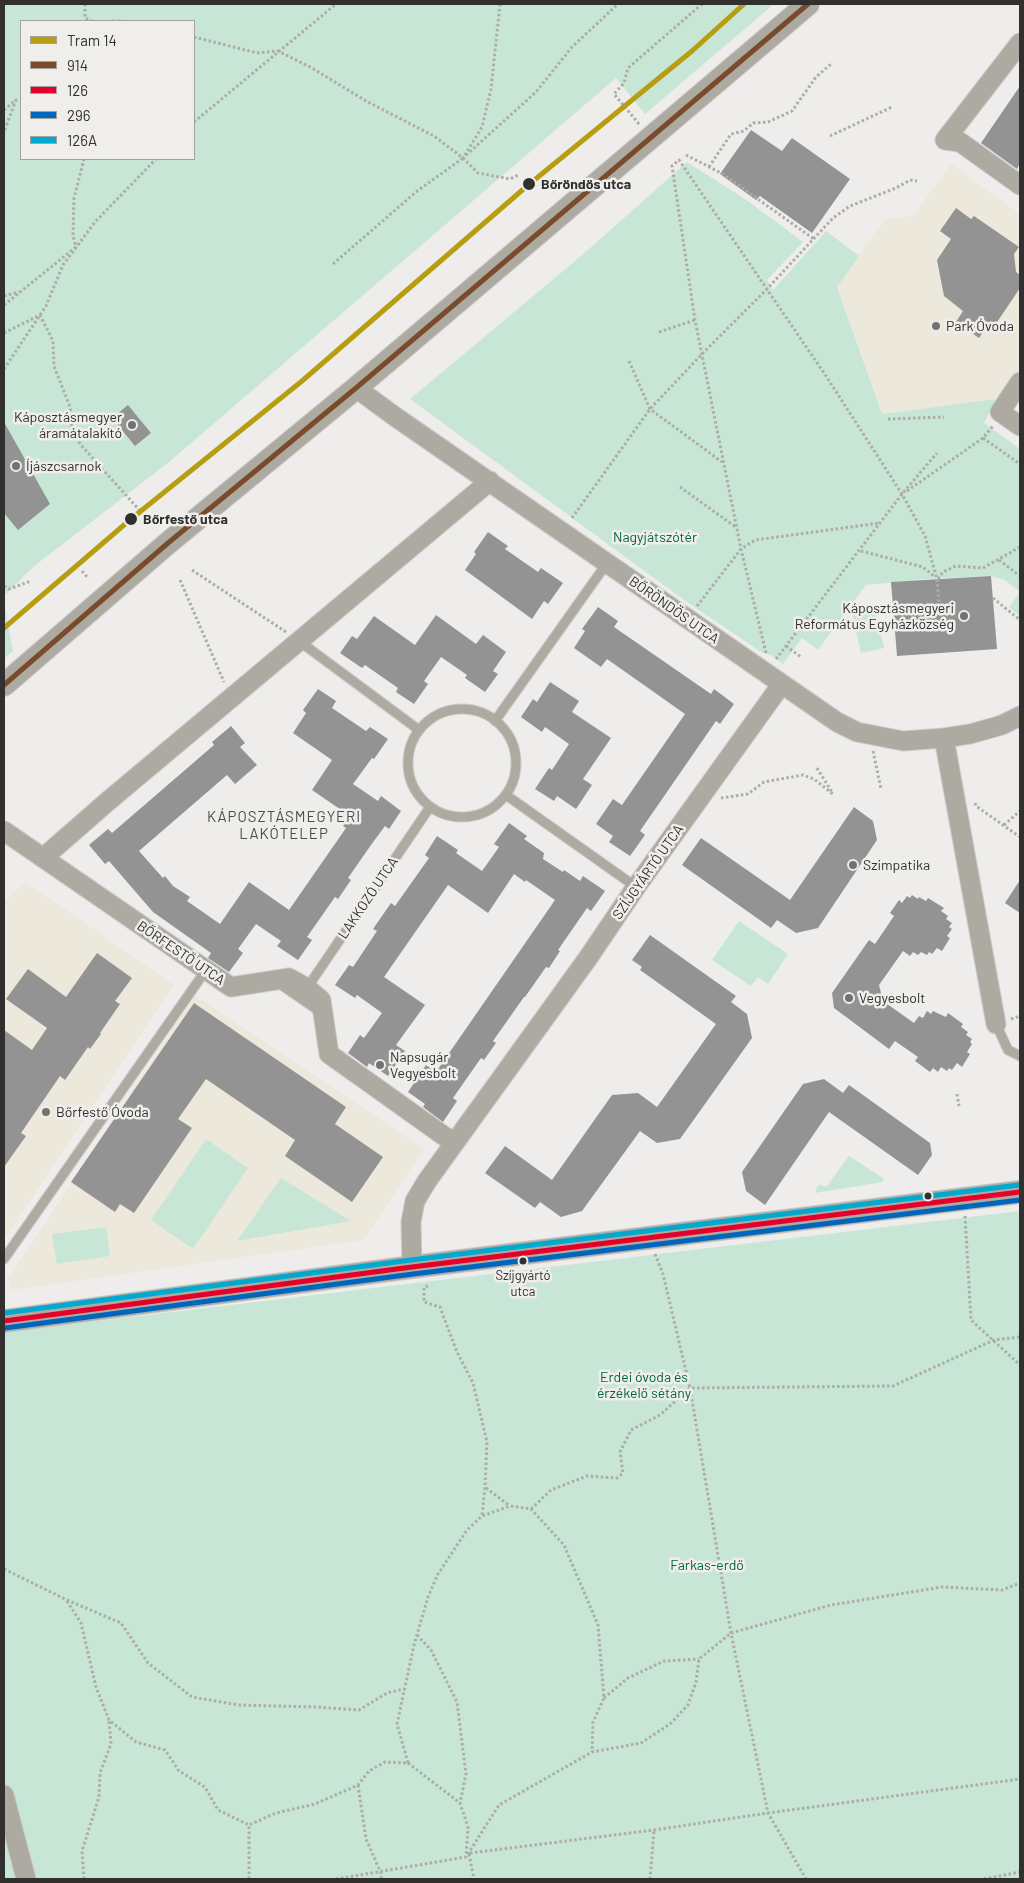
<!DOCTYPE html>
<meta charset="utf-8">
<style>
body{margin:0}
#map{position:relative;width:1024px;height:1883px;overflow:hidden;background:#eeedec;font-family:Barlow,sans-serif}
canvas{display:block}
.frame{position:absolute;inset:0;border:5px solid #31302f;pointer-events:none}
.legend{position:absolute;left:20px;top:20px;width:175px;height:140px;box-sizing:border-box;background:#efeeeb;border:1px solid #a3a2a0;margin:0;padding:6px 9px;list-style:none;font-size:15px;color:#31302f}
.legend li{display:flex;align-items:center;gap:10px;height:25px}
.legend b{width:25px;border:1px solid #a3a2a0}
</style>
<div id="map">
<canvas width="1024" height="1883"></canvas>
<div class="frame"></div>
<ul class="legend">
<li><b style="height:6px;background:#b79d10"></b>Tram 14</li>
<li><b style="height:6px;background:#7a4b2a"></b>914</li>
<li><b style="height:6px;background:#e4002b"></b>126</li>
<li><b style="height:6px;background:#0065bd"></b>296</li>
<li><b style="height:6px;background:#00a9ce"></b>126A</li>
</ul>
</div>
<script>
const c = document.querySelector('canvas').getContext('2d');
c.lineJoin = 'round';
function paint(path, color) { c.fillStyle = color; c.fill(path, 'evenodd'); }
const poly = rows => new Path2D(rows.map(r => 'M' + r).join(''));
function strokePath(path, color, width, dash) { c.strokeStyle = color; c.lineWidth = width; c.lineCap = dash ? 'butt' : 'round'; c.setLineDash(dash || []); c.stroke(path); }
function drawText(font, color, halo, rows, align = 'center') {
  c.font = font + ' Barlow,sans-serif'; c.lineWidth = 5; c.setLineDash([]); c.textBaseline = 'middle'; c.strokeStyle = halo; c.fillStyle = color; for (const [text, x, y, turn = 0] of rows) {
    c.save(); c.translate(x, y); c.rotate((+turn || 0) * Math.PI / 180); c.textAlign = isNaN(turn) ? turn : align; if (halo) c.strokeText(text, 0, 0); c.fillText(text, 0, 0); c.restore();
  }
}
paint(poly([
 [951,164,1020,214,1020,366,997,399,882,414,837,286,884,220,914,215],
 [26,882,174,985,4,1240,4,901],
 [195,995,424,1149,364,1240,12,1290,8,1279]
]), '#ede8dc');
paint(poly([
 [4,4,774,4,645,114,616,78,169,462,33,567,4,596],
 [21,21,194,21,194,159,21,159],
 [687,162,745,199,803,242,767,280,773,290,826,231,859,256,837,287,882,414,996,399,984,423,1020,449,1020,616,1009,607,1020,592,1005,580,991,576,926,579,866,585,818,650,802,638,783,664,771,655,761,652,684,600,410,399,581,256],
 [4,602,13,651,4,659],
 [875,609,884,648,861,653,852,614],
 [739,921,788,954,768,984,758,977,751,986,712,960],
 [206,1139,248,1168,193,1249,151,1220],
 [849,1156,883,1178,883,1182,815,1193,817,1187,820,1184,826,1187],
 [281,1178,351,1221,237,1241],
 [1020,1211,1020,1879,4,1879,4,1332],
 [106,1227,110,1256,57,1264,52,1234]
]), '#c8e6d6');
paint(poly([
 [1020,86,1020,163,1017,169,981,143],
 [751,130,782,151,792,138,850,179,812,233,760,196,756,200,720,174],
 [956,208,971,219,974,216,1019,247,1014,254,1016,272,1020,275,1020,288,993,328,988,325,979,338,956,322,963,311,944,296,937,260,951,239,940,231],
 [128,405,151,433,135,446,112,418],
 [4,422,50,504,18,530,4,513],
 [488,532,508,546,505,549,538,572,541,568,563,583,548,604,544,601,532,619,465,570,476,554,474,552],
 [991,576,997,649,897,656,891,582],
 [598,607,618,621,614,627,711,694,714,689,734,704,720,724,716,721,640,831,645,835,630,856,609,842,613,836,596,824,613,799,622,805,685,714,607,659,601,667,574,648,585,631,582,629],
 [436,615,476,644,483,635,506,652,493,671,498,674,485,692,465,678,467,675,441,657,424,681,428,684,414,704,396,692,398,688,365,665,362,668,340,653,352,636,357,639,374,616,415,645],
 [550,682,579,701,572,712,611,738,583,779,592,785,576,809,557,796,554,801,535,789,549,768,552,770,569,744,545,727,542,732,521,717,533,699,537,702],
 [318,689,336,701,332,708,366,731,370,727,388,739,374,759,372,758,353,784,378,801,381,796,401,811,389,829,385,826,371,845,348,878,351,880,338,899,335,897,307,937,312,940,298,960,277,946,281,941,256,924,238,949,243,953,229,972,208,958,211,953,153,912,109,861,105,864,89,845,108,829,112,833,214,745,212,742,231,726,245,743,240,747,257,765,235,784,227,775,139,851,163,878,165,876,173,886,190,897,187,901,220,924,249,882,289,910,346,828,343,826,350,816,312,790,332,760,293,733,306,713,303,710],
 [854,807,873,821,877,840,818,928,796,933,777,920,771,928,682,865,701,838,790,900],
 [509,823,527,836,524,839,544,853,543,859,563,872,564,870,580,881,583,876,605,891,591,911,587,908,558,950,560,951,549,968,546,967,525,997,524,997,493,1041,496,1043,484,1060,481,1058,453,1098,457,1101,443,1122,423,1107,425,1104,408,1092,426,1065,436,1072,555,900,526,880,525,882,514,874,488,913,448,885,384,977,425,1005,396,1045,405,1051,388,1076,369,1063,367,1067,348,1053,360,1035,364,1038,382,1013,357,995,355,998,335,985,349,965,353,967,377,931,373,929,391,903,395,906,429,858,425,855,437,836,458,850,456,853,482,871,499,847,494,844],
 [1020,880,1020,913,1005,903],
 [912,895,918,899,919,897,926,901,928,898,944,908,941,911,948,916,946,919,952,923,949,927,952,929,947,936,950,938,942,951,937,948,932,954,929,952,927,955,921,952,918,955,913,952,910,956,903,951,879,985,883,1001,914,1023,919,1016,923,1018,927,1011,931,1014,933,1011,946,1017,948,1013,963,1024,961,1027,968,1032,966,1035,972,1039,970,1042,972,1044,967,1052,970,1054,962,1067,957,1063,952,1070,949,1068,947,1071,941,1067,938,1072,933,1068,930,1072,915,1061,918,1057,895,1041,889,1049,834,1008,832,993,869,940,875,944,894,916,890,913,899,900,902,903,907,896,910,898],
 [650,935,736,996,731,1002,747,1014,752,1038,680,1139,657,1143,640,1131,582,1211,561,1217,540,1202,535,1208,485,1173,505,1146,552,1180,612,1095,638,1093,657,1107,716,1024,640,970,642,967,632,960],
 [97,953,132,978,115,1001,120,1004,100,1033,101,1034,90,1049,88,1047,65,1080,60,1076,21,1133,26,1136,4,1167,4,1030,32,1050,47,1028,6,999,28,969,66,997],
 [194,1003,346,1107,335,1124,383,1157,352,1202,285,1156,295,1140,206,1079,178,1119,192,1128,134,1213,120,1204,115,1212,71,1182],
 [824,1079,843,1093,849,1085,930,1143,932,1155,918,1175,829,1112,765,1205,746,1191,742,1172,803,1084]
]), '#949393');
const service = poly([
 [299,641,419,730],
 '408 763a54 54 0 1 1 108 0a54 54 0 1 1-108 0Z',
 [495,721,607,563],
 [506,795,636,887],
 [277,982,322,1013],
 [307,988,430,807],
 [996,1024,1008,1050,1020,1056],
 [4,1259,206,970]
]);
const minor = poly([
 [1020,43,945,140,960,142,1020,185],
 [1020,382,1000,412,1020,426],
 [356,388,397,418,837,722,857,732,903,741,944,738,970,734,1002,725,1020,716],
 [944,738,996,1024],
 [4,831,231,987,289,978,307,988,321,1000,329,1054,454,1143],
 [43,858,107,802,490,481],
 [412,1267,411,1222,415,1201,427,1181,588,958,636,887,781,685],
 [4,1795,26,1879]
]);
const tertiary = poly([
 [4,685,168,543,356,388,808,4],
 [4,1321,412,1267,1020,1192]
]);
strokePath(service, '#cccbca', 11);
strokePath(minor, '#cccbca', 21);
strokePath(tertiary, '#cccbca', 24);
strokePath(poly([
 [85,4,85,18,92,21],
 [500,4,491,89,482,127,463,158,536,92,572,47,618,4],
 [112,21,123,21],
 [194,37,257,53,278,51,312,68,366,101,434,136,463,158,478,173,510,179,520,174],
 [4,110,16,100,4,132],
 [194,122,336,4],
 [639,124,614,94,624,83,628,68,702,4],
 [830,136,892,107],
 [686,155,721,173,814,239],
 [709,167,731,134,744,131,753,123,768,122,792,111,816,77,831,64],
 [333,264,416,192,463,158],
 [4,296,19,292],
 [4,305,76,247,73,236,74,198,84,159],
 [659,332,695,320],
 [4,333,40,315,53,341,54,366,70,407,72,430,80,444,150,522],
 [629,361,650,409,722,462],
 [4,369,46,306,63,265,95,222,156,159],
 [888,419,944,417],
 [983,438,1020,464],
 [680,487,737,528],
 [907,491,983,438,993,426],
 [572,518,650,409,703,353,767,289,833,218,850,206,896,188,910,180,917,181],
 [861,551,923,567,935,577],
 [999,560,1020,576],
 [192,570,286,632],
 [82,571,87,577],
 [938,579,943,572,956,566,983,568,1020,547],
 [180,580,224,682],
 [4,586,9,589,31,581],
 [993,598,1020,620],
 [697,606,741,549,755,540,880,523],
 [786,646,801,657],
 [766,653,741,549,695,320,672,166,679,160,826,376,902,494,925,536,937,579,940,616],
 [776,659,902,494,937,453],
 [873,751,881,789],
 [817,768,832,792],
 [721,798,748,794,764,782,803,775,814,779,834,795],
 [975,803,976,806,1020,837],
 [1004,825,1020,811],
 [1011,1019,1020,1016],
 [957,1094,959,1106],
 [965,1216,971,1320,1020,1365],
 [655,1254,663,1274,690,1388,731,1633,768,1813,806,1879],
 [428,1286,424,1287,424,1302,440,1307,457,1352,473,1383,487,1442,485,1487,482,1516],
 [486,1488,510,1506],
 [531,1509,551,1490,587,1476,617,1478,623,1473,620,1452,631,1430,660,1415,690,1388,893,1386,994,1340,1020,1337],
 [4,1569,67,1600,121,1623,148,1663,192,1697,239,1705,316,1707,359,1710,387,1693,404,1689],
 [67,1601,81,1623,96,1687,109,1720,136,1742,165,1750,179,1771,205,1787,218,1810,249,1825],
 [417,1635,431,1650,457,1702,466,1774,460,1803],
 [604,1698,628,1678,664,1661,699,1659],
 [408,1763,460,1803,468,1827,466,1857],
 [358,1785,366,1839,381,1873,381,1879],
 [470,1853,654,1830,768,1813,1020,1779],
 [469,1854,474,1879],
 [84,1879,82,1851,99,1797,100,1773,111,1744,109,1720],
 [249,1879,249,1825,276,1813,315,1804,358,1785,369,1771,385,1762,408,1763,397,1724,414,1645,428,1597,438,1574,467,1530,482,1516,510,1506,531,1509,564,1545,598,1625,604,1698,593,1722,592,1752],
 [336,1879,466,1857,499,1805,592,1752,641,1743,670,1724,688,1705,696,1682,699,1659,731,1633,831,1605,942,1587,1002,1590,1020,1583],
 [650,1879,654,1830],
 [984,1879,1020,1872]
]), '#adaca6', 3, [2.5, 2.5]);
strokePath(service, '#adaaa2', 9);
strokePath(minor, '#adaaa2', 19);
strokePath(tertiary, '#adaaa2', 22);
strokePath(poly([
 [4,685,168,543,356,388,808,4]
]), '#7a4b2a', 5);
strokePath(poly([
 [4,1321,412,1267,1020,1192]
]), '#e4002b', 5);
strokePath(poly([
 [5,1328,413,1274,1020,1200]
]), '#0065bd', 5);
strokePath(poly([
 [4,1313,411,1260,1019,1185]
]), '#00a9ce', 5);
strokePath(poly([
 [4,628,131,519,302,381,527,186,692,51,744,4]
]), '#b79d10', 5);
for (const [x, y, r, color] of [
 [529,184,7,"#31302f"],
 [936,326,5,"#737271"],
 [132,425,5,"#737271"],
 [16,466,5,"#737271"],
 [131,519,7,"#31302f"],
 [964,616,5,"#737271"],
 [853,865,5,"#737271"],
 [849,998,5,"#737271"],
 [380,1065,5,"#737271"],
 [46,1112,5,"#737271"],
 [928,1196,4.5,"#31302f"],
 [523,1261,4.5,"#31302f"]
]) { const dot = new Path2D(); dot.arc(x, y, r, 0, 2 * Math.PI); c.fillStyle = color; c.fill(dot); strokePath(dot, '#efeeeb', 2); }
drawText('13px', '#31302f', '#efeeeb', [
 ["Szíjgyártó",523,1276],
 ["utca",523,1292]
]);
drawText('bold 14px', '#31302f', '#efeeeb', [
 ["Bőröndös utca",541,184],
 ["Bőrfestő utca",143,519]
], 'left');
drawText('14px', '#31302f', '#efeeeb', [
 ["Park Óvoda",946,326],
 ["Káposztásmegyer",122,417,"right"],
 ["áramátalakító",122,433,"right"],
 ["Íjászcsarnok",26,466],
 ["Káposztásmegyeri",954,608,"right"],
 ["Református Egyházközség",954,624,"right"],
 ["Szimpatika",863,865],
 ["Vegyesbolt",859,998],
 ["Napsugár",390,1057],
 ["Vegyesbolt",390,1073],
 ["Bőrfestő Óvoda",56,1112]
], 'left');
drawText('14px', '#016745', '#efeeeb', [
 ["Nagyjátszótér",655,537],
 ["Erdei óvoda és",644,1377],
 ["érzékelő sétány",644,1393],
 ["Farkas-erdő",707,1565]
]);
drawText('14px', '#31302f', '#efeeeb', [
 ["BŐRÖNDÖS UTCA",674,610,35],
 ["SZÍJGYÁRTÓ UTCA",648,872,-55],
 ["LAKKOZÓ UTCA",368,898,-56],
 ["BŐRFESTŐ UTCA",181,953,34]
]);
c.letterSpacing = '1px';
drawText('15px', '#4d4d4a', '#efeeeb', [
 ["KÁPOSZTÁSMEGYERI",284,817],
 ["LAKÓTELEP",284,834]
]);
c.letterSpacing = '0px';
</script>
